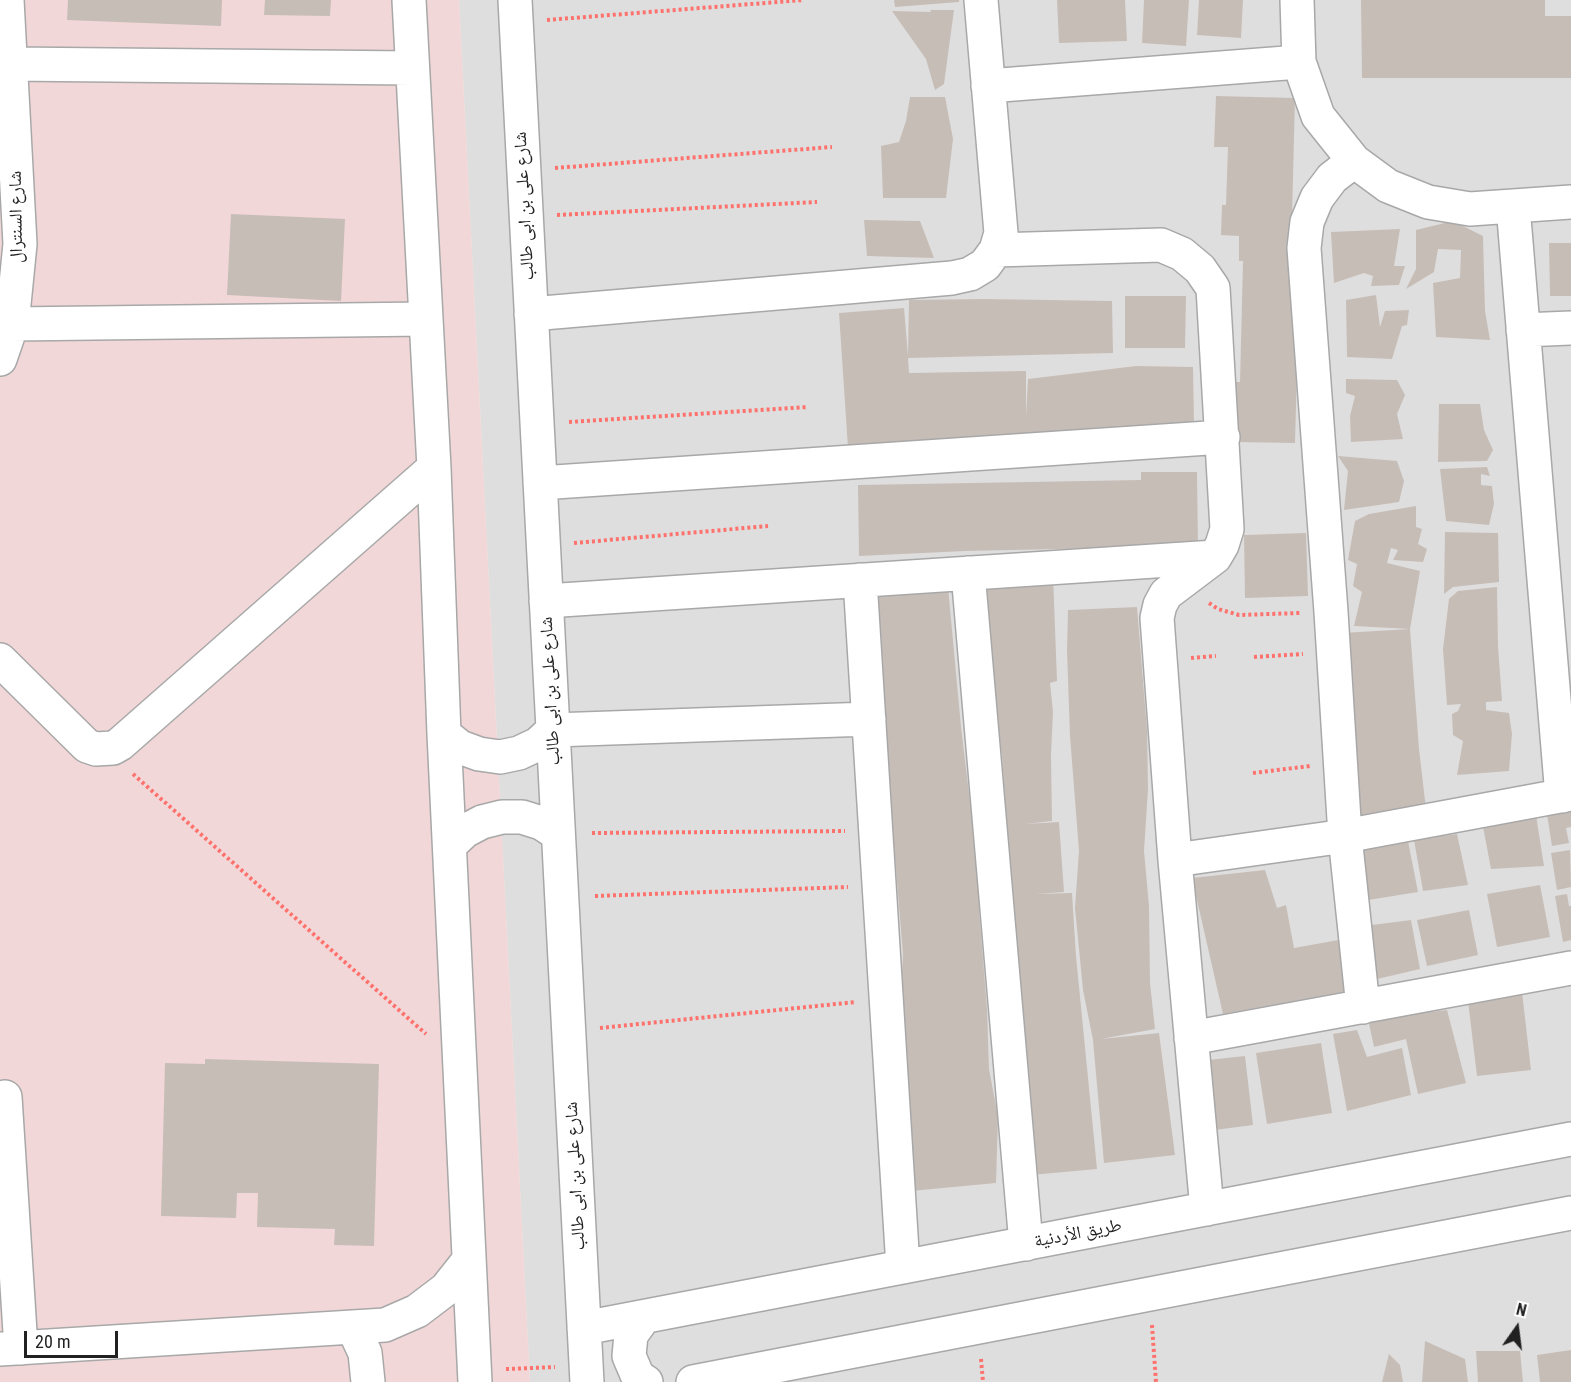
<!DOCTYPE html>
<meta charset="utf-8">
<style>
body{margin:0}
#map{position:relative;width:1571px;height:1382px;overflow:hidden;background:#f2eee8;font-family:"Roboto Condensed",sans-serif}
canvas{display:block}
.north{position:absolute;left:1487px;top:1298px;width:60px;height:60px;-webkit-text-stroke:4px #fff;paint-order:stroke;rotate:14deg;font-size:16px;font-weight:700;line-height:24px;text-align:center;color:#212121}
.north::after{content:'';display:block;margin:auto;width:21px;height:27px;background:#212121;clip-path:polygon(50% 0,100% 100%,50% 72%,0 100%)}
.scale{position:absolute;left:24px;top:1331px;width:94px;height:27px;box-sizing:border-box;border:3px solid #212121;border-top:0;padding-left:8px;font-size:18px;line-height:21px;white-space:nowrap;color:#212121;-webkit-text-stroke:4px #fff;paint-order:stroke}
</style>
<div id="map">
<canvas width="1571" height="1382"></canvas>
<div class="north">N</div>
<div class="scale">20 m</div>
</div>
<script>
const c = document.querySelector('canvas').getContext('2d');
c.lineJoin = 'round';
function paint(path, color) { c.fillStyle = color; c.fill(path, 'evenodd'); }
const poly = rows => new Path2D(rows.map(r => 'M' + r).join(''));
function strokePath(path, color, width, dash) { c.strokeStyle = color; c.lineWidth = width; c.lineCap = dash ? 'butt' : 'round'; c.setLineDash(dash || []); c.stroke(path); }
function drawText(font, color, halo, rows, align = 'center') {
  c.font = font + ' "Roboto Condensed","Noto Naskh Arabic",sans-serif'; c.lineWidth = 4.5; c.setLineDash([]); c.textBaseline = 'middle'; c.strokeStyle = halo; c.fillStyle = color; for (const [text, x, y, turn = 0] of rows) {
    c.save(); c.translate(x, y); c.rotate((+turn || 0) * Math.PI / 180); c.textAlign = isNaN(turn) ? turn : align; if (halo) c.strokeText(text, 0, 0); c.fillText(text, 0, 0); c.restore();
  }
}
paint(poly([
 [459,0,1571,0,1571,1382,530,1382]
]), '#dfdede');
paint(poly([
 [0,0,459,0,530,1382,0,1382]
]), '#f2d7d8');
paint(poly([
 [68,0,222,0,221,26,67,20],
 [265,0,331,0,330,16,264,15],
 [894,0,959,0,959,2,895,7],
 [1057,0,1125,0,1127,41,1059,43],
 [1144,0,1189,0,1186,46,1142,43],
 [1199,0,1243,0,1241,38,1197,35],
 [1361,0,1545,0,1545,16,1571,16,1571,78,1362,78],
 [930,10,954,10,944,84,935,90,926,59,892,11,931,12],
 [1216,96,1295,98,1291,256,1300,256,1295,443,1234,442,1236,382,1240,382,1243,261,1239,261,1239,236,1221,235,1222,205,1226,205,1228,147,1214,147],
 [910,97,945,97,953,139,946,198,883,198,881,146,899,142,906,121],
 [231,214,345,219,341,301,227,295],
 [864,220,920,221,934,258,867,256],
 [1453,221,1483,236,1485,311,1490,340,1436,337,1433,283,1460,278,1461,250,1438,249,1434,272,1406,289,1416,269,1416,230],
 [1400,229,1394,266,1405,266,1399,285,1371,286,1373,276,1364,273,1334,283,1331,232],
 [1549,243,1571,243,1571,296,1550,296],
 [1376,295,1380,327,1385,311,1409,310,1407,325,1402,326,1392,359,1347,357,1346,300],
 [1125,296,1186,296,1185,348,1125,348],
 [984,299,1112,301,1113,353,908,358,909,373,1026,371,1026,417,1028,379,1136,366,1193,367,1194,424,848,448,839,313,904,308,908,356,909,300],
 [1346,379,1397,380,1405,395,1397,414,1403,439,1351,442,1350,416,1355,396,1346,393],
 [1439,404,1480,404,1484,430,1493,450,1487,461,1438,462],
 [1338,456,1397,461,1404,481,1399,502,1344,510,1348,471],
 [1487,467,1490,476,1481,474,1481,485,1492,486,1494,504,1489,525,1446,521,1440,469],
 [1141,472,1197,472,1198,546,965,551,859,556,858,485,1141,480],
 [1416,506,1416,527,1422,529,1418,544,1427,549,1423,562,1393,560,1398,550,1391,548,1387,563,1420,571,1410,629,1354,626,1362,592,1353,586,1357,564,1348,560,1355,521,1369,514],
 [1445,532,1498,533,1499,582,1453,587,1444,594],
 [1306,533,1308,596,1245,598,1244,535],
 [1053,575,1057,681,1050,683,1053,712,1051,755,1052,821,1025,824,1059,822,1064,892,1035,894,1072,893,1076,956,1097,1169,1031,1175,1002,756,997,717,988,716,986,579],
 [948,587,961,727,983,909,979,909,987,1009,989,1069,998,1117,996,1183,911,1191,912,1127,902,1072,900,1012,903,954,873,592],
 [1497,587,1498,646,1502,701,1486,702,1486,710,1509,713,1512,734,1509,771,1457,775,1463,741,1453,735,1452,714,1458,711,1461,704,1447,705,1443,649,1449,599,1458,591],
 [1137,607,1147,730,1148,789,1144,851,1149,906,1150,983,1155,1029,1101,1039,1159,1033,1175,1155,1104,1163,1093,1040,1083,990,1075,908,1079,851,1070,736,1067,650,1068,610],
 [1410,629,1419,749,1426,809,1359,817,1343,633],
 [1571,797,1571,827,1566,828,1569,843,1552,846,1545,802],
 [1535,809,1544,866,1491,869,1481,816],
 [1457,834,1468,885,1423,891,1414,840],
 [1408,841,1418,892,1362,901,1353,846],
 [1570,850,1571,887,1557,890,1551,853],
 [1265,870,1277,908,1286,905,1294,948,1344,939,1354,990,1223,1014,1192,878],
 [1540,885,1550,937,1497,947,1487,894],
 [1567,894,1569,906,1571,906,1571,940,1563,942,1555,896],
 [1469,910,1478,955,1427,966,1417,920],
 [1411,920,1420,969,1373,980,1364,926],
 [1522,992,1531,1070,1477,1076,1468,1001],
 [1447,1010,1466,1083,1418,1094,1406,1039,1374,1047,1368,1019],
 [1357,1030,1367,1057,1402,1048,1411,1095,1347,1111,1333,1034],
 [1321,1043,1332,1113,1267,1124,1256,1053],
 [1245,1056,1253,1125,1207,1131,1199,1061],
 [205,1059,379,1064,374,1246,334,1245,335,1229,257,1227,258,1193,237,1193,236,1218,161,1216,165,1063,205,1064],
 [1425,1341,1465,1359,1468,1382,1422,1382],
 [1571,1350,1571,1382,1540,1382,1537,1355],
 [1476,1351,1520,1351,1523,1382,1478,1382],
 [1389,1354,1400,1365,1403,1382,1382,1382]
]), '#c7bdb7');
const minor = poly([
 [409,0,434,468,444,734,475,1382],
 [515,0,587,1382],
 [1297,0,1299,62,1318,116,1354,161,1388,186,1428,202,1470,209,1571,202],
 [10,64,412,68],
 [988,86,1299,62],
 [1354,161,1332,178,1317,198,1307,222,1304,248,1331,612,1345,836,1363,1007],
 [1513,206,1562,796],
 [996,250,1161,245,1182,254,1200,269,1213,288,1227,529,1222,545,1215,557,1166,594,1160,605,1157,618,1175,860,1207,1209],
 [531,314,952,278,970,274,985,265,996,250,1001,233,981,0],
 [12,324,426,319],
 [1523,330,1571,328],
 [0,359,12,324,20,244,7,0],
 [540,483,1223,437],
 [968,573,1026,1244],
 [860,580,903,1267],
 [546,601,1215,557],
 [0,660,87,746,96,749,113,748,120,744,434,468],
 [444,734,460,747,479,754,500,757,519,753,538,744,553,730,869,719],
 [450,845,465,831,482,822,502,817,522,817,541,823,558,834],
 [1175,860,1345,836,1571,794],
 [1191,1038,1571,968],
 [5,1097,21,1348],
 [644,1317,631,1335,629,1356,638,1377,646,1382],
 [353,1327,365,1353,368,1382],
 [584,1328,1571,1139],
 [0,1349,385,1325,417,1311,446,1289,469,1260],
 [693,1382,1571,1213]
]);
strokePath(minor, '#a8a8a8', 36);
strokePath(poly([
 [547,20,803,0],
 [555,168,832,147],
 [557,215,817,202],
 [569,422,808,407],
 [574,543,768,526],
 [1209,603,1218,609,1239,615,1300,613],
 [1254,657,1303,654],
 [1191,658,1216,656],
 [1253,773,1310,766],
 [133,774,426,1034],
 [592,833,845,831],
 [595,896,848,887],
 [600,1028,856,1002],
 [1152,1325,1156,1382],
 [981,1359,983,1382],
 [506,1369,555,1367]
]), '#fe726d', 4, [3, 3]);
strokePath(minor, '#fff', 33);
drawText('18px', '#212121', '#fff', [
 ["شارع على بن ابى طالب",525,206,-93],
 ["شارع السنترال",17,217,-91],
 ["شارع على بن ابى طالب",551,691,-93],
 ["شارع على بن ابى طالب",576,1176,-93],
 ["طريق الأردنية",1078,1234,-11]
]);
</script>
